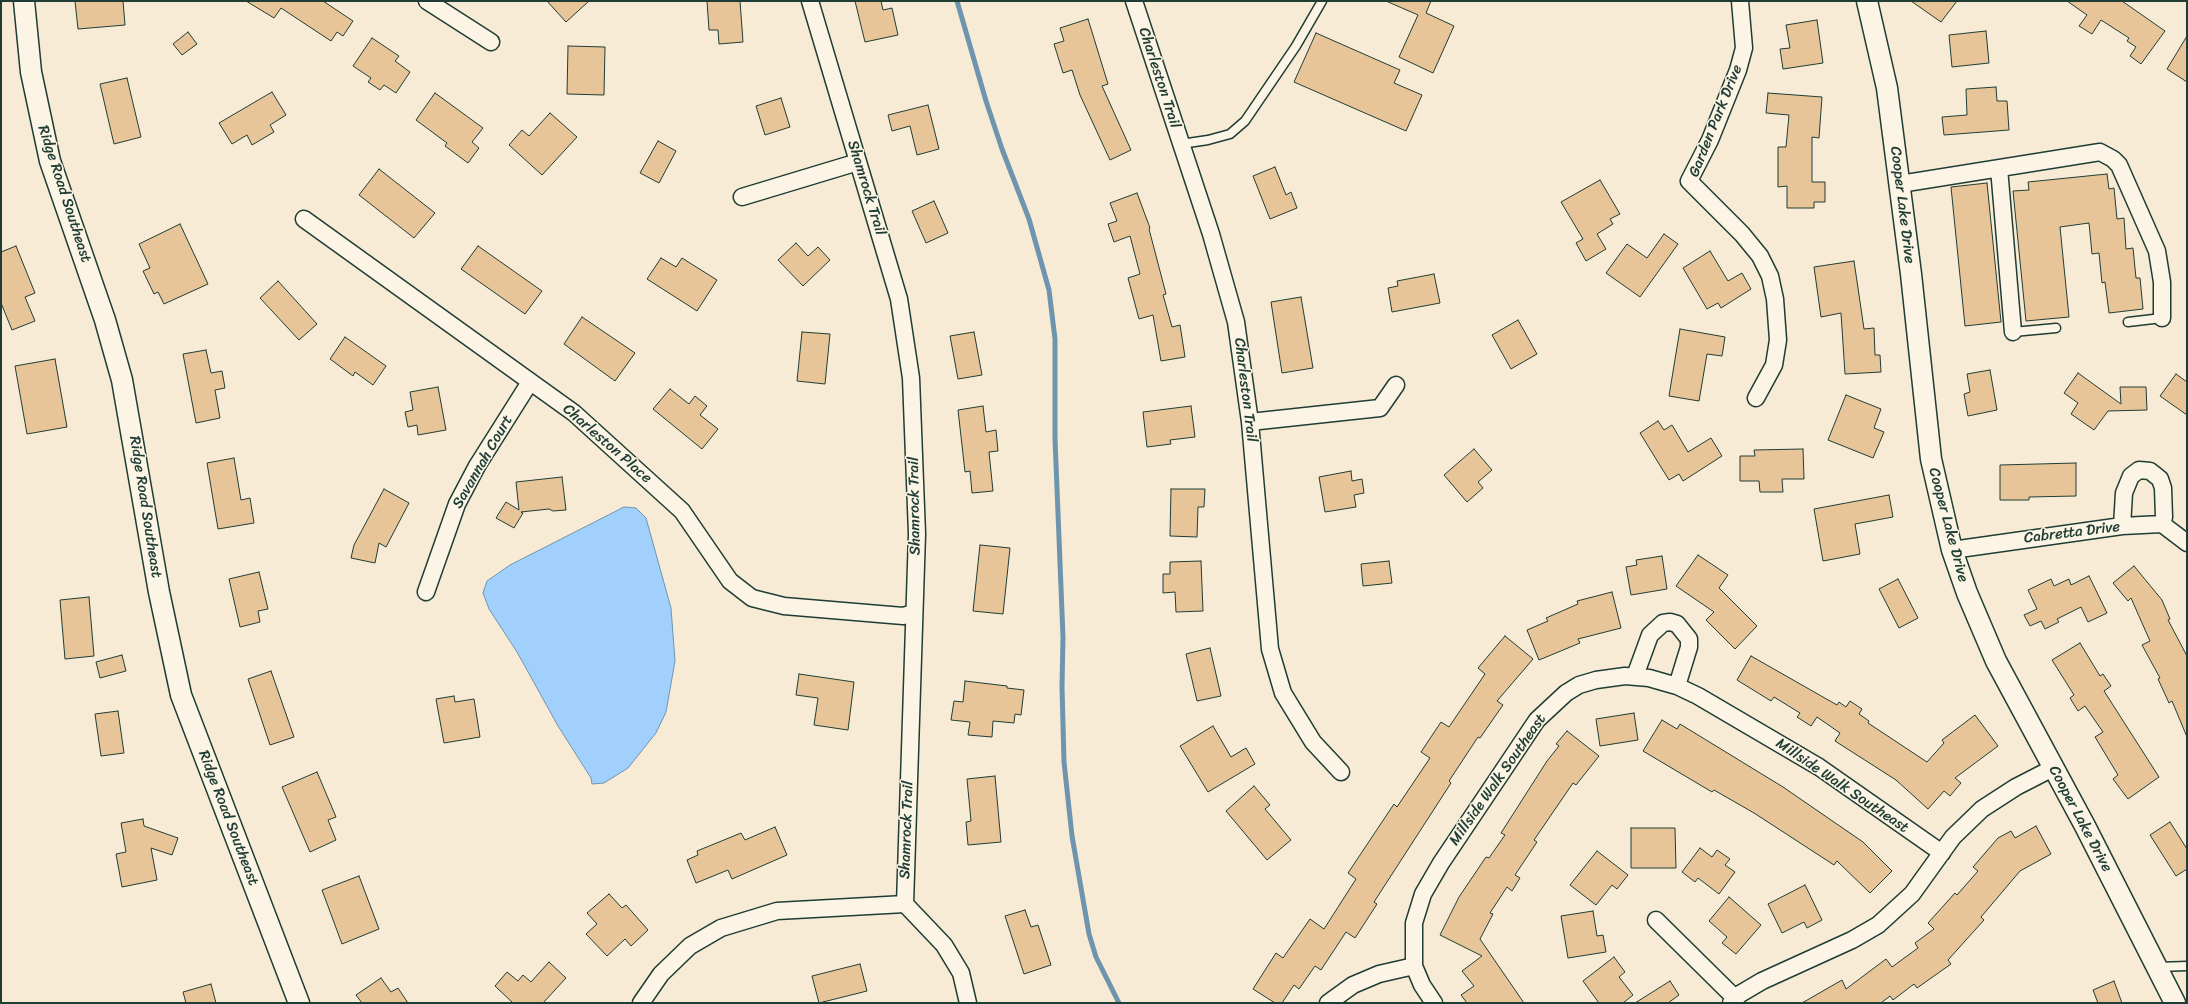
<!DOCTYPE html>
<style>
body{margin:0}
#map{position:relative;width:2188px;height:1004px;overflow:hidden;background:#f8ebd6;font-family:Sriracha,sans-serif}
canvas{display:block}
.frame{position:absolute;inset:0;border:2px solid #1f3d34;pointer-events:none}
</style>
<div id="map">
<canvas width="2188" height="1004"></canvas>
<div class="frame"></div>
</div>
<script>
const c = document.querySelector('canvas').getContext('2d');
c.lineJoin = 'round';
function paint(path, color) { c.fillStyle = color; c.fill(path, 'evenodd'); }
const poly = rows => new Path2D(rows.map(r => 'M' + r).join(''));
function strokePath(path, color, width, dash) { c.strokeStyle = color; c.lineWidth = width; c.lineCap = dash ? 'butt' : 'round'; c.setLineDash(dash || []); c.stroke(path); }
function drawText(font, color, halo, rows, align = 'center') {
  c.font = font + ' Sriracha,sans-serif'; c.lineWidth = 3; c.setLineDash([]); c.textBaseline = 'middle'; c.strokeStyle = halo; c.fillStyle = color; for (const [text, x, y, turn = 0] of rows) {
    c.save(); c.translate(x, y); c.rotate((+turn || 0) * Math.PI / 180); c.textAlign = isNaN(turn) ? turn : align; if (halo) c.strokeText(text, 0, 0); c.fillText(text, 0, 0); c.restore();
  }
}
const water = poly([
 [624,507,636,508,646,518,671,608,675,661,666,712,656,733,628,768,604,783,592,784,591,778,558,726,517,652,489,609,483,593,487,581,510,565,624,507]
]);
paint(water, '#a2d0fd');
strokePath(water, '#6e95ad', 1);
strokePath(poly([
 [957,1,986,101,1002,149,1029,219,1049,290,1055,339,1055,439,1063,637,1062,687,1064,762,1072,836,1089,934,1096,957,1119,1003]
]), '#6e95ad', 5);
const building = poly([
 [75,1,123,1,125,25,78,29,75,1],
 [246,1,323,1,353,21,343,36,337,32,331,41,281,8,274,18,246,1],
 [547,1,589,1,566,22,547,1],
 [707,1,740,1,743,42,719,44,718,30,709,30,707,1],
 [855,1,881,1,883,10,892,8,898,35,865,42,855,1],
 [1386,1,1431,1,1426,13,1454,26,1433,73,1399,57,1418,15,1386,1],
 [1911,1,1957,1,1941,22,1911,1],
 [2067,1,2122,1,2165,31,2141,64,2130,56,2136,47,2127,41,2129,38,2101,20,2092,34,2079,26,2087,15,2067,1],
 [1088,19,1108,84,1102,86,1131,150,1110,160,1080,95,1072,70,1063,73,1054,44,1064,41,1060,28,1088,19],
 [1817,20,1823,63,1783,69,1780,49,1790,48,1786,25,1817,20],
 [1986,31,1989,63,1952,67,1949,35,1986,31],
 [188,32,197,44,182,55,173,44,188,32],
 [1316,33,1400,70,1394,83,1422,95,1406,131,1294,82,1316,33],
 [2187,36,2187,82,2167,69,2187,36],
 [372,38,399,56,395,61,410,72,396,93,384,85,380,90,368,82,371,78,353,66,372,38],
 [568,46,605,47,604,95,567,94,568,46],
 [127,78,141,137,114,144,100,84,127,78],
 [1996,87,1997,101,2007,101,2009,130,1944,135,1942,117,1967,115,1966,89,1996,87],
 [272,92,286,115,270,125,274,132,252,145,247,135,232,144,219,123,272,92],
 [435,93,483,128,472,142,479,148,468,163,445,146,447,143,416,120,435,93],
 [1768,93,1822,97,1819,138,1812,137,1812,182,1825,182,1825,202,1814,202,1814,208,1787,208,1787,186,1778,187,1778,147,1786,147,1789,115,1766,113,1768,93],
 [781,98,790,127,765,135,756,106,781,98],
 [928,105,939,149,917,155,910,126,892,131,888,115,928,105],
 [550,113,577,137,542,175,509,145,522,130,529,136,550,113],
 [658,141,676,151,659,183,640,173,658,141],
 [1275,167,1286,195,1291,192,1297,208,1270,219,1253,176,1275,167],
 [379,169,435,213,414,238,359,195,379,169],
 [2107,174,2109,189,2114,188,2117,219,2124,218,2126,249,2133,248,2136,278,2140,278,2143,309,2109,313,2105,282,2102,283,2099,253,2092,254,2089,223,2060,227,2069,317,2026,321,2013,191,2029,190,2028,182,2107,174],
 [1600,180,1620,214,1610,219,1613,224,1597,234,1606,249,1586,261,1576,243,1583,239,1561,202,1600,180],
 [1987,183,2001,322,1965,326,1951,187,1987,183],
 [1137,193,1150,228,1149,229,1166,294,1163,295,1172,327,1180,325,1185,357,1161,361,1153,315,1139,319,1128,278,1140,274,1130,236,1114,242,1108,224,1117,221,1110,203,1137,193],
 [934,201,948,233,926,243,912,211,934,201],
 [180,224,208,284,164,304,158,292,154,294,143,271,150,268,139,244,180,224],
 [1664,234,1678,244,1640,297,1606,273,1627,244,1647,258,1664,234],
 [796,243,808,256,818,247,830,260,803,286,778,260,796,243],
 [16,246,35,293,25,297,35,321,12,330,1,303,1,252,16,246],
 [478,246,542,291,525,314,461,269,478,246],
 [1710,251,1728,281,1742,273,1751,289,1721,308,1718,303,1707,309,1683,268,1710,251],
 [661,258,676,267,682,258,717,280,697,311,647,279,661,258],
 [1854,261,1864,329,1874,328,1875,355,1880,355,1881,372,1845,374,1841,313,1821,317,1814,267,1854,261],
 [1434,274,1440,303,1392,312,1388,288,1398,286,1397,281,1434,274],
 [278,281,317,324,299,340,260,298,278,281],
 [1301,297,1313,368,1282,373,1271,302,1301,297],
 [582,317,635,353,615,381,564,344,582,317],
 [1518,320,1537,354,1511,369,1492,335,1518,320],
 [1680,329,1725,337,1722,356,1707,354,1699,401,1669,396,1680,329],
 [802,332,830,334,825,384,797,381,802,332],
 [974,332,982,375,958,379,950,336,974,332],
 [345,337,386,366,373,385,355,372,353,376,330,359,345,337],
 [206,350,211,373,222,371,225,388,215,390,220,418,196,423,183,354,206,350],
 [55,359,67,427,27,434,15,366,55,359],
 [1990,370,1997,410,1968,416,1964,394,1970,392,1967,374,1990,370],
 [2078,373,2121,404,2120,387,2146,387,2147,410,2108,411,2094,430,2071,414,2078,403,2064,393,2078,373],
 [2176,374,2187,382,2187,415,2160,396,2176,374],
 [438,387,446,430,418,435,417,425,408,427,405,412,413,410,410,392,438,387],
 [670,389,689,404,695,396,707,406,700,415,718,429,702,449,653,409,670,389],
 [1846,395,1881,409,1874,428,1884,432,1873,458,1828,440,1846,395],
 [983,406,986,432,996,430,998,451,989,452,993,491,972,493,970,471,965,472,958,410,983,406],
 [1191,406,1195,437,1170,440,1171,444,1147,447,1143,412,1191,406],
 [1658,421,1664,430,1672,425,1688,452,1711,438,1722,456,1683,481,1679,474,1669,480,1640,433,1658,421],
 [1474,449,1492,470,1478,482,1483,488,1467,502,1444,475,1474,449],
 [1803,449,1804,479,1782,479,1783,492,1760,492,1759,481,1740,481,1740,456,1755,456,1754,450,1803,449],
 [234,458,241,500,250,498,254,523,218,529,207,463,234,458],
 [2076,463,2076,496,2029,497,2029,500,2000,500,2000,465,2076,463],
 [1351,471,1352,481,1362,479,1364,493,1354,495,1356,507,1325,512,1319,477,1351,471],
 [562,477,566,510,553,511,549,509,521,512,523,513,514,528,496,518,506,502,519,510,516,482,562,477],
 [384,489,409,503,386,547,379,543,375,563,351,558,354,545,384,489],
 [1171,489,1205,489,1204,507,1198,507,1197,537,1170,536,1171,489],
 [1889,495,1893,517,1855,524,1860,554,1823,561,1814,509,1889,495],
 [980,545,1010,548,1003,614,973,611,980,545],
 [1698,555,1728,575,1719,588,1757,626,1735,649,1706,620,1714,612,1676,586,1698,555],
 [1662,556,1667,589,1631,595,1626,567,1637,565,1636,560,1662,556],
 [1201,561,1203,611,1176,612,1175,592,1163,593,1163,574,1170,574,1170,562,1201,561],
 [1389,561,1392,583,1363,586,1361,564,1389,561],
 [2134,566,2162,600,2170,619,2168,620,2187,656,2187,737,2172,701,2169,703,2158,679,2160,678,2142,645,2150,641,2131,598,2128,601,2113,583,2134,566],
 [259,572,268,609,258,611,260,622,240,627,229,579,259,572],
 [2089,576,2107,613,2088,622,2081,607,2057,619,2059,622,2045,629,2041,621,2030,626,2024,615,2037,609,2028,590,2051,579,2054,586,2069,579,2071,585,2089,576],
 [1898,579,1918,618,1899,628,1879,589,1898,579],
 [1612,592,1621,628,1578,639,1580,643,1539,660,1527,630,1548,621,1546,618,1578,604,1577,601,1612,592],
 [89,597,94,656,65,659,60,600,89,597],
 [1505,636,1533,659,1497,701,1503,705,1480,738,1478,737,1449,781,1451,783,1374,902,1377,904,1355,938,1346,932,1321,970,1315,966,1299,989,1294,985,1282,1003,1275,1003,1253,989,1276,953,1283,958,1310,919,1324,929,1356,879,1348,873,1394,804,1397,807,1430,758,1421,752,1441,722,1449,727,1485,674,1478,668,1505,636],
 [2080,643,2100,676,2103,674,2111,686,2104,691,2159,777,2128,799,2113,779,2118,775,2095,737,2103,732,2085,706,2078,711,2070,698,2074,695,2052,660,2080,643],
 [1210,648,1221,696,1197,701,1186,654,1210,648],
 [122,655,126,671,100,678,96,662,122,655],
 [1751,656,1837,705,1839,702,1846,707,1850,701,1862,709,1859,714,1869,721,1868,723,1927,762,1944,743,1942,740,1975,715,1998,746,1955,778,1961,783,1950,796,1944,791,1928,809,1896,780,1835,741,1840,733,1817,717,1811,726,1797,717,1800,713,1774,697,1771,701,1737,680,1751,656],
 [271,671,294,737,270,745,248,679,271,671],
 [799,674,854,682,848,730,814,725,818,698,796,695,799,674],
 [965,681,1007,686,1007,688,1024,690,1021,715,1015,714,1014,723,993,721,992,737,968,735,970,722,951,720,954,701,963,702,965,681],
 [454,696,455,702,474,699,480,737,444,743,436,699,454,696],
 [118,711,124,753,101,756,95,714,118,711],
 [1634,713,1638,740,1600,746,1596,719,1634,713],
 [1662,720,1677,729,1680,724,1783,787,1863,842,1892,871,1870,893,1837,861,1834,865,1754,813,1714,790,1712,792,1643,751,1662,720],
 [1213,726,1231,757,1246,748,1255,764,1208,792,1180,746,1213,726],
 [1567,731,1599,756,1576,785,1573,783,1534,840,1537,842,1515,875,1520,878,1512,891,1507,887,1490,913,1493,914,1480,939,1524,1003,1467,1003,1461,995,1474,986,1462,971,1482,956,1440,935,1459,897,1486,857,1489,858,1505,835,1501,833,1547,761,1559,746,1556,744,1567,731],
 [317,772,336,817,328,820,336,840,310,852,282,787,317,772],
 [995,776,1001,842,968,845,966,822,971,821,967,779,995,776],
 [1254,786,1270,805,1265,809,1291,840,1267,860,1226,811,1254,786],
 [143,819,144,826,178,838,172,855,151,848,157,880,122,887,116,854,126,852,121,823,143,819],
 [2170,822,2187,849,2187,869,2176,876,2150,835,2170,822],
 [2036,826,2051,854,2020,871,1981,917,1984,920,1948,960,1951,964,1917,988,1914,984,1893,1000,1890,996,1881,1003,1802,1003,1842,980,1846,989,1886,959,1892,967,1918,948,1915,943,1934,929,1928,923,1955,893,1957,895,1978,871,1973,867,1998,838,2011,831,2015,838,2036,826],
 [775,827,787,855,732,879,728,870,696,883,687,860,698,855,697,851,741,833,745,840,775,827],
 [1631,828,1675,828,1676,868,1631,868,1631,828],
 [1700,848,1712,857,1717,850,1730,859,1725,865,1735,872,1719,894,1698,878,1695,882,1682,872,1700,848],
 [1597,851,1628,875,1617,889,1612,885,1596,905,1570,885,1597,851],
 [359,876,379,929,342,944,322,890,359,876],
 [1805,885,1822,920,1807,928,1804,922,1782,933,1768,904,1805,885],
 [609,894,622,908,626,905,648,930,631,946,625,939,607,956,586,934,597,924,587,913,609,894],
 [1729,897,1761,925,1736,954,1722,943,1727,937,1709,921,1729,897],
 [1025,910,1031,927,1038,925,1051,965,1024,974,1005,916,1025,910],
 [1593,911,1597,936,1603,935,1606,952,1568,958,1561,916,1593,911],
 [1614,957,1625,972,1619,977,1633,995,1623,1003,1599,1003,1583,981,1614,957],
 [549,962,566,978,543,1003,513,1003,495,986,507,972,518,981,523,975,531,982,549,962],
 [860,964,867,991,819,1003,812,976,860,964],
 [381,978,391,992,398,988,408,1003,362,1003,356,995,381,978],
 [1670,981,1679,995,1668,1003,1635,1003,1670,981],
 [2114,981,2122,1003,2098,1003,2093,990,2114,981],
 [211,984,216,1003,186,1003,183,992,211,984]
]);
paint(building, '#e8c599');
strokePath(building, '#1f3d34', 1);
const service = poly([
 [1181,144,1208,140,1230,134,1245,121,1296,46,1322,1],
 [2128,322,2162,318],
 [2013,332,2056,328],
 [2158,967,2187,966]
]);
const minor = poly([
 [427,1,491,42],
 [810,1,899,299,911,378,917,534,905,904,944,945,961,973,968,1003],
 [1134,1,1211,234,1236,322,1250,422,1270,649,1283,693,1313,742,1341,772],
 [1740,1,1744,48,1738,70,1710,140,1689,181,1742,234,1760,256,1770,276,1775,299,1778,340,1774,365,1756,398],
 [1999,168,2013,332],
 [1900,184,2100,152,2113,159,2119,165,2157,251,2162,282,2162,318],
 [742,197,858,162],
 [304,219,574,413,682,511,730,581,752,598,784,606,903,616,914,613],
 [1250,422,1380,408,1396,385],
 [2122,526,2124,493,2131,476,2139,470,2150,471,2160,479,2163,488,2164,517,2162,524],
 [1952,550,2122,526,2162,524,2187,543],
 [426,592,457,504,477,466,530,382],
 [1635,676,1650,635,1663,623,1670,622,1677,624,1689,639,1689,647,1677,686],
 [1656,920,1735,998],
 [641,1003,661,974,690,946,721,928,777,911,905,904],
 [1328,1003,1353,985,1379,974,1414,966],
 [1434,1003,1422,985,1414,966,1414,923,1423,894,1441,863,1537,720,1566,693,1579,685,1596,680,1625,676,1649,678,1677,686,1698,696,1819,767,1942,853],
 [1731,1003,1740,994,1762,981,1852,940,1878,925,1912,894,1953,837,1982,809,2016,787,2053,768]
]);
const tertiary = poly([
 [24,1,31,72,50,161,105,320,122,380,159,592,181,695,299,1003],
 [1867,1,1887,88,1911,274,1931,459,1952,550,1967,593,1996,661,2085,826,2175,1003]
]);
strokePath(service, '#1f3d34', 11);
strokePath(minor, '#1f3d34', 19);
strokePath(tertiary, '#1f3d34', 23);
strokePath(service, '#fcf5e5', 8);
strokePath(minor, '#fcf5e5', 16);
strokePath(tertiary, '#fcf5e5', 20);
drawText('15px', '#1f3d34', '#fcf5e5', [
 ["Charleston Trail",1159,78,72],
 ["Garden Park Drive",1716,121,-68],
 ["Shamrock Trail",866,188,73],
 ["Ridge Road Southeast",64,194,72],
 ["Cooper Lake Drive",1902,205,83],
 ["Charleston Trail",1245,390,83],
 ["Charleston Place",607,444,41],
 ["Savannah Court",483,462,-60],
 ["Shamrock Trail",915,506,-91],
 ["Ridge Road Southeast",145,507,81],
 ["Cooper Lake Drive",1948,525,75],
 ["Cabretta Drive",2072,533,-7],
 ["Millside Walk Southeast",1498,780,-55],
 ["Millside Walk Southeast",1842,786,34],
 ["Ridge Road Southeast",228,818,69],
 ["Cooper Lake Drive",2080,819,62],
 ["Shamrock Trail",907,830,-88]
]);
</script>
